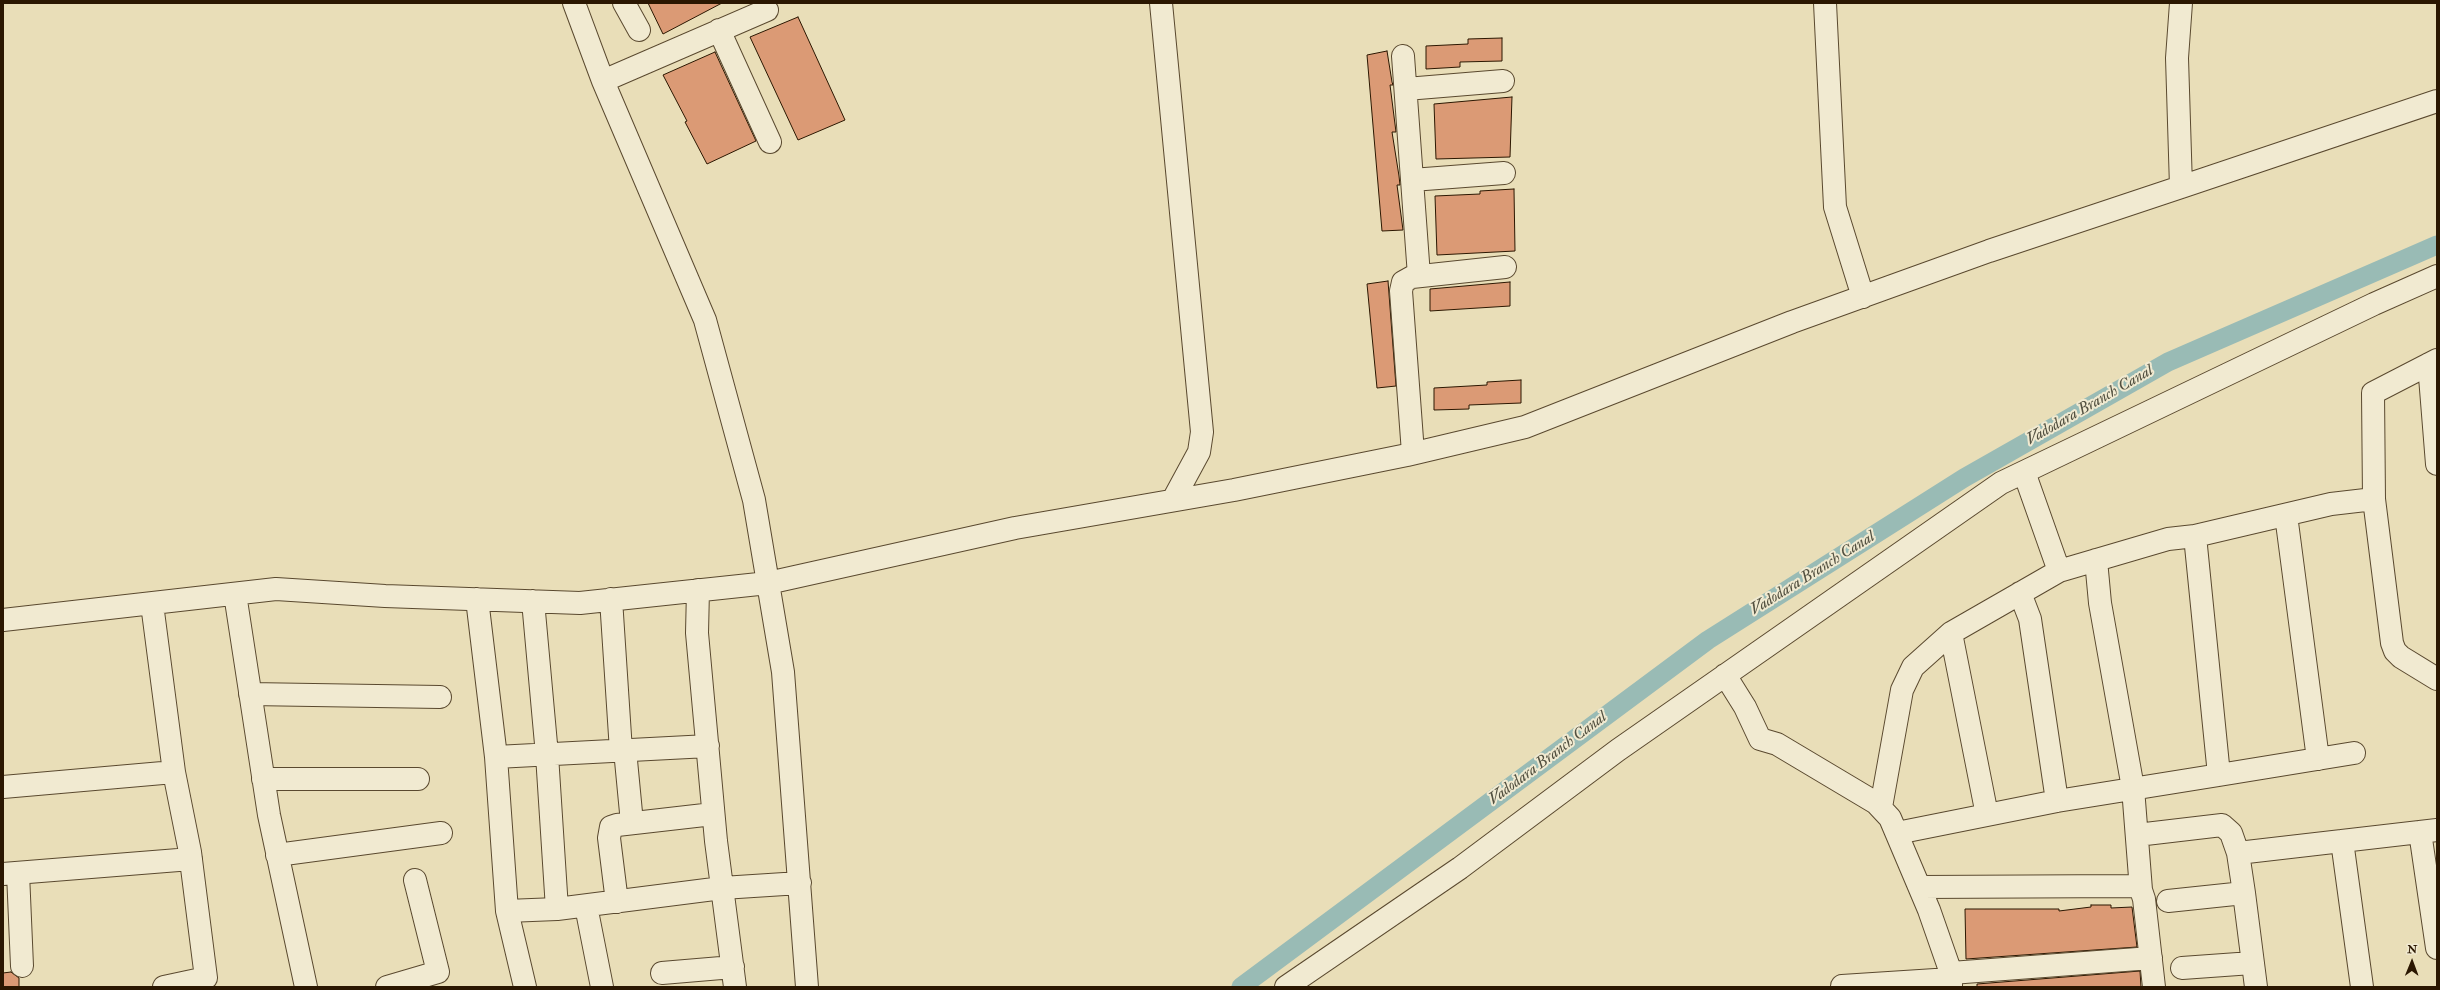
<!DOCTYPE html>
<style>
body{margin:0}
#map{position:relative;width:2440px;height:990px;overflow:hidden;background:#e9deb8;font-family:"IM FELL Double Pica",serif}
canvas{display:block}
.frame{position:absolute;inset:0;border:4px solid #2b1701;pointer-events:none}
.north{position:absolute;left:2392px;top:942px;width:40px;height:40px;-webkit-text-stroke:3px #f1ead1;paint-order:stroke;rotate:1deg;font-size:11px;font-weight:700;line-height:16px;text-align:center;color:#2b1701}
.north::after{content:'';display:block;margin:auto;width:14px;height:18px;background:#2b1701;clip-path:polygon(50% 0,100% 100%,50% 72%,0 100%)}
</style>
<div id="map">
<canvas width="2440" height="990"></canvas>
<div class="frame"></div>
<div class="north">N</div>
</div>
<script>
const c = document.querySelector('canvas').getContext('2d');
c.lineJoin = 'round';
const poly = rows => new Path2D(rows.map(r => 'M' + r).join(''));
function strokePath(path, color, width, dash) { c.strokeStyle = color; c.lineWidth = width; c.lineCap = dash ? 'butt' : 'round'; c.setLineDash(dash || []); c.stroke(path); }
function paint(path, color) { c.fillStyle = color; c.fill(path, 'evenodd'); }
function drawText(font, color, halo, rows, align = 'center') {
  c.font = font + ' "IM FELL Double Pica",serif'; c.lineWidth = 4; c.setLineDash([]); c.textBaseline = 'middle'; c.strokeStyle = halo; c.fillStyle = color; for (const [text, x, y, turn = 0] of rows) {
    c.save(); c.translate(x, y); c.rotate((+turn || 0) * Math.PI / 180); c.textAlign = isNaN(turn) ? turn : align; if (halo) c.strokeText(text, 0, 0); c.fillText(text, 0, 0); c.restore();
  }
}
strokePath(poly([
 [1241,987,1708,640,1964,478,2168,362,2437,245]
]), '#99bbb5', 19);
const building = poly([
 [648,3,722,3,663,34,648,3],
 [798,17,845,120,798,140,750,37,798,17],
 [1502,38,1502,61,1460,62,1460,67,1426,69,1426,46,1468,44,1468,39,1502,38],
 [1387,51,1392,82,1393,85,1390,85,1396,132,1392,132,1399,176,1400,185,1397,185,1403,230,1382,231,1367,55,1387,51],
 [715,52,756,141,707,164,685,122,687,121,663,75,715,52],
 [1512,97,1510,157,1436,159,1434,104,1512,97],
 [1514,189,1515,251,1437,255,1435,196,1480,194,1480,191,1514,189],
 [1388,281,1396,386,1377,388,1367,284,1388,281],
 [1510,282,1510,306,1430,311,1430,289,1510,282],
 [1521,380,1521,403,1469,405,1469,409,1434,410,1434,388,1487,385,1487,382,1521,380],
 [2091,905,2111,905,2111,908,2132,907,2137,947,1966,959,1965,909,2059,909,2059,911,2091,907,2091,905],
 [2140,971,2141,987,1977,987,1977,984,2140,971],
 [11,972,19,978,19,987,3,987,3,973,11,972]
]);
paint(building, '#db9a75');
strokePath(building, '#2b1701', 1);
const minor = poly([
 [574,3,603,81,705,320,754,500,783,672,807,987],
 [624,3,639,30],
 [1161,3,1202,432,1199,452,1173,500],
 [1825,3,1835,207,1863,297],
 [719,30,770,142],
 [1403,56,1419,276],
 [603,81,767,10],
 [1406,89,1503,81],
 [1412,180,1504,173],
 [2181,187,2437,101],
 [2429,364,2437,464],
 [1413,453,1401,291,1403,282,1412,277,1505,267],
 [2374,499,2392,643,2395,651,2401,657,2437,679],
 [2286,515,2318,759],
 [2096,560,2100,603,2133,788,2141,890],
 [2059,571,2168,539,2195,536,2331,504,2374,499,2373,393,2437,360],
 [698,590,697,633,716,841,735,987],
 [2020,593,2030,619,2057,801],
 [235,594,269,815,306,987],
 [477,599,496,757,507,911,557,909,722,888,800,883],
 [611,599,621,751],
 [533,601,547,755,557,909],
 [152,604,174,772],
 [3,620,276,589,385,596,580,603,768,583,1015,528,1234,490,1407,455,1525,427,1792,322,1989,251,2181,187,2177,58,2181,3],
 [1951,633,1987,815],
 [1725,675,1745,707,1760,739,1777,744,1876,803,1890,818,1929,910,1951,973,1951,987],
 [250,694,440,697],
 [625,750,632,823],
 [496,757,708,746],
 [2219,775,2354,753],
 [263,779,418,779],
 [3,787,174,772,190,852,206,978,164,987],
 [1881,807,1902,690,1913,667,1951,633,2059,571,2024,472],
 [2420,832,2437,948],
 [1897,833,2057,801,2219,775,2195,536],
 [2137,835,2222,825,2231,833,2238,853],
 [2342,841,2362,987],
 [277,855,441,833],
 [18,873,22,966],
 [3,874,191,859],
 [1920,887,2134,886,2141,890,2144,899,2154,987],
 [2244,893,2238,853,2437,830],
 [2168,901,2244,893,2256,987],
 [617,902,609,838,611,827,617,825,713,814],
 [586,906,602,987],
 [507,911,525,987],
 [2182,968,2252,963],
 [662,973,733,967],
 [1951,973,2151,958],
 [1842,986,1951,979],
 [387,987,438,972,415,880],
 [1286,987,1460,868,1618,750,2001,483,2374,304,2437,276]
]);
strokePath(minor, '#5a492f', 24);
strokePath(minor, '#f1ead1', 22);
drawText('italic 16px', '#525040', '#f1ead1', [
 ["Vadodara Branch Canal",2090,406,-30],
 ["Vadodara Branch Canal",1813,574,-32],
 ["Vadodara Branch Canal",1548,759,-37]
]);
</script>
